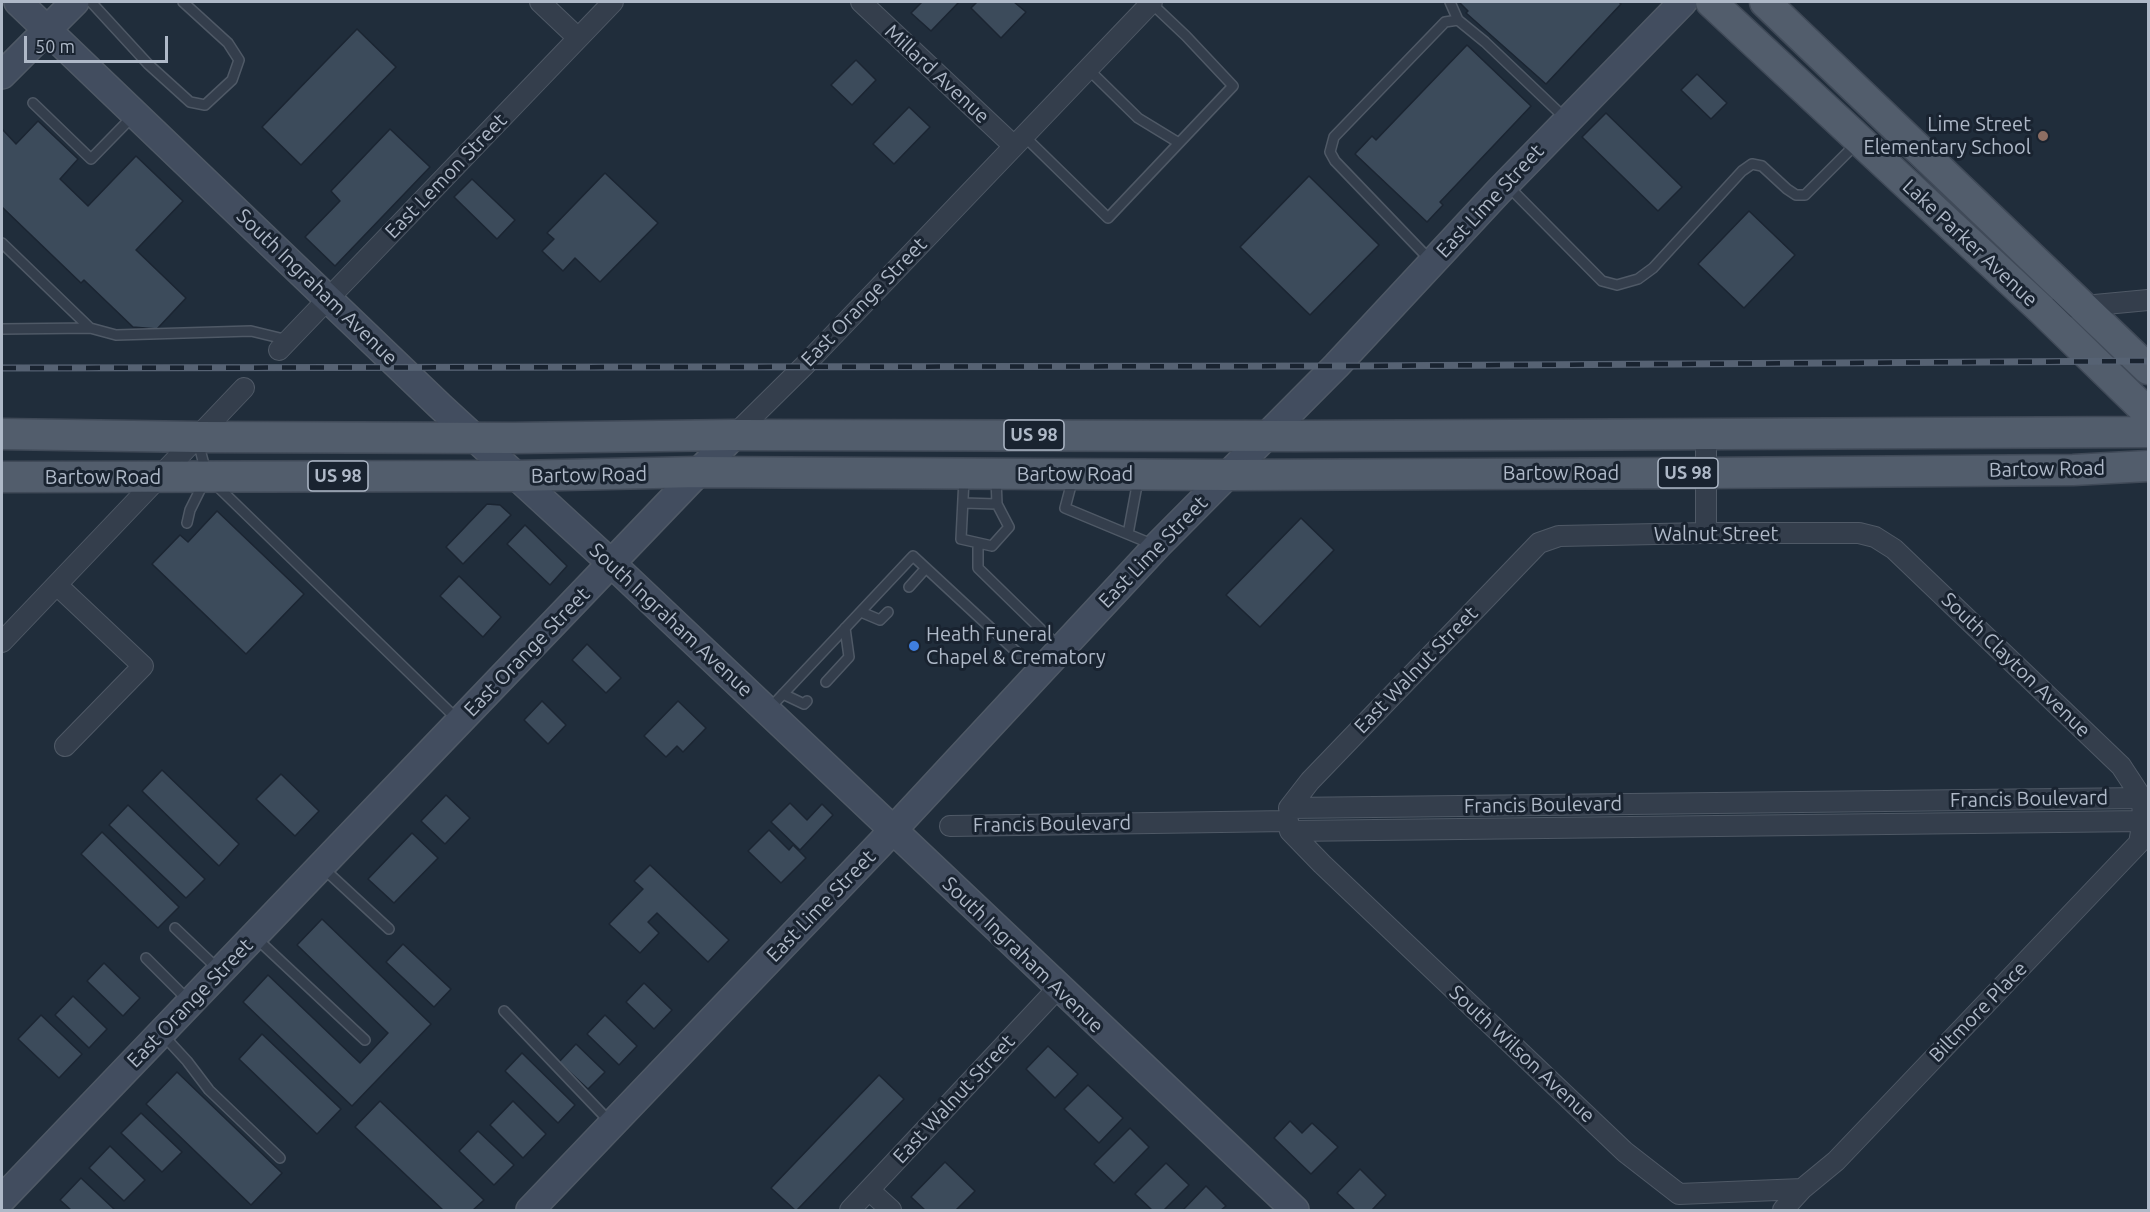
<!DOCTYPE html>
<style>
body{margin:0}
#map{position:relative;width:2150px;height:1212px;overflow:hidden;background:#202d3b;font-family:Ubuntu,sans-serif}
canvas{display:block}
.frame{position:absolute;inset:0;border:3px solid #afb9c8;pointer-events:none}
.scale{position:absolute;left:24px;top:36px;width:144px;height:27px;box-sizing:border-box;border:3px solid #afb9c8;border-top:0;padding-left:8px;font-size:18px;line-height:21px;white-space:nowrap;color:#afb9c8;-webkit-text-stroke:4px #192330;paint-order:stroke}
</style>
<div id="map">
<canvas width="2150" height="1212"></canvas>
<div class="frame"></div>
<div class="scale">50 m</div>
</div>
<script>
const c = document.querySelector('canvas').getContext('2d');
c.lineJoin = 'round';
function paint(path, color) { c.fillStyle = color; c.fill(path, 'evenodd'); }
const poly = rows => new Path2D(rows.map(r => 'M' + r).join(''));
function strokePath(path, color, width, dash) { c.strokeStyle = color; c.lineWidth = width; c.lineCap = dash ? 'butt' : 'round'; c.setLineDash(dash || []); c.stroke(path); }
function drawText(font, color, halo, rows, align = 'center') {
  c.font = font + ' Ubuntu,sans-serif'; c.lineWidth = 6; c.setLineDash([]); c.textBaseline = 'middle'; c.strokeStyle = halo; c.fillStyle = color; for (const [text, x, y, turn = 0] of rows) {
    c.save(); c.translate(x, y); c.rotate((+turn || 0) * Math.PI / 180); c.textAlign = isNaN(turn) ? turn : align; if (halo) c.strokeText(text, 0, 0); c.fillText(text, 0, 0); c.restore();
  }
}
const building = poly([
 [922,2,959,2,931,31,911,13,922,2],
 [977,2,1014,2,1026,12,1001,38,971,8,977,2],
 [1459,2,1619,2,1621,4,1546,84,1466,13,1468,11,1459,2],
 [357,29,396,67,301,165,262,127,357,29],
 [1467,45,1531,106,1440,202,1443,205,1427,222,1355,154,1372,136,1376,140,1467,45],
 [856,60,876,80,852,105,831,85,856,60],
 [1697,74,1727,103,1711,119,1681,90,1697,74],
 [909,107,930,127,894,164,873,144,909,107],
 [1606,113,1682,187,1658,211,1582,137,1606,113],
 [38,121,78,159,60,179,88,206,136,156,183,201,136,250,186,298,157,329,133,327,84,280,81,283,2,207,2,129,16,144,38,121],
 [390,129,430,167,335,266,305,237,340,201,331,191,390,129],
 [605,173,658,223,600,282,575,258,563,271,542,251,554,239,547,233,605,173],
 [1309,176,1379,245,1310,315,1240,247,1309,176],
 [472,179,515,220,497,239,454,197,472,179],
 [1749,211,1795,255,1744,308,1698,264,1749,211],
 [487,504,500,505,511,515,463,564,446,547,487,504],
 [217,511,304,594,246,654,152,564,180,535,188,542,217,511],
 [1301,518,1334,550,1260,627,1226,595,1301,518],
 [525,525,567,566,550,585,507,544,525,525],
 [459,576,501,617,483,637,440,596,459,576],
 [587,644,621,678,606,693,572,660,587,644],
 [542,701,566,725,548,744,524,720,542,701],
 [678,701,706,728,683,752,677,746,666,757,644,736,678,701],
 [162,770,239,844,219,866,142,791,162,770],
 [281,774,319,811,295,836,256,799,281,774],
 [446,795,470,818,445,844,421,821,446,795],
 [790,803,807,820,822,804,833,815,800,850,771,822,790,803],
 [128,805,205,879,186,898,109,825,128,805],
 [769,830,789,850,793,845,806,858,781,883,748,851,769,830],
 [102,832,179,907,158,928,81,854,102,832],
 [412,833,438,858,394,903,368,879,412,833],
 [650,865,729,940,708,962,657,913,648,922,659,933,640,953,609,924,643,889,634,881,650,865],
 [322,919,431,1024,352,1106,243,1002,268,975,360,1063,388,1033,297,945,322,919],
 [403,944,451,989,434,1007,386,962,403,944],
 [104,963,140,998,123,1016,87,981,104,963],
 [644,983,672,1010,654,1029,626,1002,644,983],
 [73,996,107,1029,89,1048,55,1015,73,996],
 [41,1015,82,1054,59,1078,18,1039,41,1015],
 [605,1015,637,1046,619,1065,587,1034,605,1015],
 [262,1034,341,1109,317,1134,239,1059,262,1034],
 [576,1044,605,1072,588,1089,559,1062,576,1044],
 [1048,1046,1078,1074,1055,1098,1026,1069,1048,1046],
 [522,1053,575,1105,558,1123,505,1071,522,1053],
 [177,1072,282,1173,251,1205,146,1104,177,1072],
 [879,1075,904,1099,797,1210,795,1210,771,1188,879,1075],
 [1088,1085,1123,1118,1099,1143,1064,1109,1088,1085],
 [380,1101,484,1200,473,1210,443,1210,355,1127,380,1101],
 [513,1101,546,1134,523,1158,490,1125,513,1101],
 [141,1113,182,1152,162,1172,121,1133,141,1113],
 [1290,1121,1302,1133,1312,1123,1338,1147,1311,1174,1274,1138,1290,1121],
 [1130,1128,1149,1147,1114,1183,1094,1164,1130,1128],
 [478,1131,514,1165,494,1185,459,1151,478,1131],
 [110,1146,145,1180,124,1201,89,1168,110,1146],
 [945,1162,975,1191,956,1210,925,1210,911,1197,945,1162],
 [1166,1163,1189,1185,1164,1210,1152,1210,1135,1194,1166,1163],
 [1360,1169,1386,1195,1372,1210,1355,1210,1337,1193,1360,1169],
 [81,1178,115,1210,71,1210,60,1200,81,1178],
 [1206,1186,1226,1206,1221,1210,1183,1210,1206,1186]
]);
paint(building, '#3c4b5b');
strokePath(building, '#1b2532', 1.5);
const lane = poly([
 [91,2,148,64,190,102,205,105,232,80,239,60,228,43,183,2],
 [1450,2,1458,20],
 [1088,69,1138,118,1179,143],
 [33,103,91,159,132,117],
 [1024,136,1108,218,1233,86,1186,36,1151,3],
 [1508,186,1602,281,1617,285,1638,279,1653,268,1742,171,1752,164,1762,166,1787,189,1796,195,1805,195,1856,144],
 [2,243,90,328],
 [1431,261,1335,161,1330,152,1334,137,1445,22,1458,20,1485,42,1566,119],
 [2,329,90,328,116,335,251,331,288,340],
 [198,442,206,472],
 [1073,478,1065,508,1154,545],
 [964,479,961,539,992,546,1009,527,997,504,996,479],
 [216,485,458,720],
 [963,503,997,504],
 [187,523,190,510,205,480],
 [1128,534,1138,480],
 [978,543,978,568,1059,647],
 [909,587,926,568],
 [861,612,880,620,888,612],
 [826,682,849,657,845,628],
 [783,694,804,704,807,701],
 [769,709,913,556,1036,670],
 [323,868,389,929],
 [175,928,219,970],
 [256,938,365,1040],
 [146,958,189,1001],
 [504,1011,610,1122],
 [163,1035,187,1061,209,1090,280,1158]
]);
const street = poly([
 [540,2,578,38],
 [861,2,1014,146],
 [2042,310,2148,300],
 [279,350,613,2],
 [734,435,804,366,1152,2],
 [1706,533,1706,435],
 [57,585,143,666,65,746],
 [2,642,244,388],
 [1289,808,1310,781,1539,543,1559,536,1706,533,1859,533,1875,537,1894,549,2121,766,2142,798,2143,821,2139,843,1836,1161,1802,1189,1783,1210],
 [1289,808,2142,798,2148,800],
 [1288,823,1290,831,1322,864,1625,1152,1679,1194,1802,1189],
 [950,826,1288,821],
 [1290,831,2143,821,2148,816],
 [869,1190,891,1210],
 [850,1210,1058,988]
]);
const secondary = poly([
 [18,2,440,406,612,564,1295,1210],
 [2,75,75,2],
 [2,1199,734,435],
 [530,1210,880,844,1157,546,1336,366,1498,192,1683,2]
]);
const primary = poly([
 [1711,2,2042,310,2148,413],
 [1765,2,2148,369],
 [2,434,197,437,513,438,734,435,1296,436,2148,432],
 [2,477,516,476,699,472,1228,475,1706,473,2073,470,2148,466]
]);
strokePath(lane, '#4f5966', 12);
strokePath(street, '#4f5966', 22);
strokePath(secondary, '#4f5966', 30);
strokePath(primary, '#404a58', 33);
strokePath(lane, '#343e4c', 9);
strokePath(street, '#343e4c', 20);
strokePath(secondary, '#424d5f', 27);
strokePath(primary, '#525d6c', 30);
const rail = poly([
 [2,368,1356,366,2148,361]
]);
strokePath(rail, '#566273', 7);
strokePath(rail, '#192330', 4.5, [14]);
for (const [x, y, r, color] of [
 [2043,136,6,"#8d6e63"],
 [914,646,6,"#3f7fe0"]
]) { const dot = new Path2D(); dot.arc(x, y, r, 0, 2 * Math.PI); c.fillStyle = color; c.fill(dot); strokePath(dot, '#192330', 2); }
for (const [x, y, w] of [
 [1034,435,60],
 [1688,473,60],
 [338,476,60]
]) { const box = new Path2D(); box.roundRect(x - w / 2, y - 15, w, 30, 4.5); c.fillStyle = '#192330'; c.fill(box); strokePath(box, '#afb9c8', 1.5); }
drawText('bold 18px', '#afb9c8', null, [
 ["US 98",1034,435],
 ["US 98",1688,473],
 ["US 98",338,476]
]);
drawText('20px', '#afb9c8', '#192330', [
 ["Millard Avenue",937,74,43],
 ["East Lemon Street",446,176,-46],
 ["East Lime Street",1490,201,-47],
 ["Lake Parker Avenue",1970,243,43],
 ["South Ingraham Avenue",317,287,44],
 ["East Orange Street",864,302,-46],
 ["Bartow Road",2047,469,-1],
 ["Bartow Road",1561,473],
 ["Bartow Road",1075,474],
 ["Bartow Road",589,475,-1],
 ["Bartow Road",103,477],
 ["Walnut Street",1716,534],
 ["East Lime Street",1153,552,-46],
 ["South Ingraham Avenue",671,620,43],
 ["East Orange Street",527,652,-46],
 ["South Clayton Avenue",2016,665,44],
 ["East Walnut Street",1416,670,-46],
 ["Francis Boulevard",2029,799,-1],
 ["Francis Boulevard",1543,805,-1],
 ["Francis Boulevard",1052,824,-1],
 ["East Lime Street",821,906,-46],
 ["South Ingraham Avenue",1023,955,44],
 ["East Orange Street",190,1003,-46],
 ["Biltmore Place",1978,1012,-46],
 ["South Wilson Avenue",1522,1054,43],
 ["East Walnut Street",954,1099,-47]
]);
drawText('20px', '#afb9c8', '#192330', [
 ["Lime Street",2031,124],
 ["Elementary School",2031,147],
 ["Heath Funeral",926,634,"left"],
 ["Chapel & Crematory",926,657,"left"]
], 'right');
</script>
